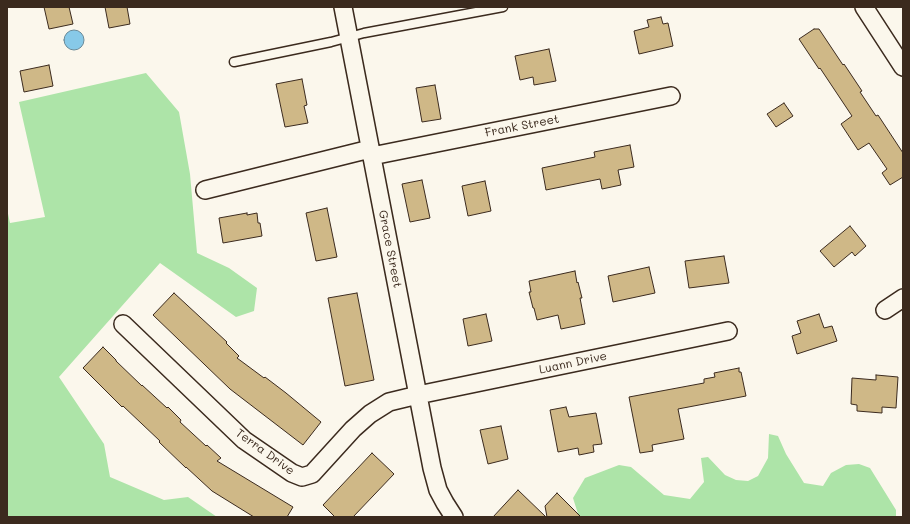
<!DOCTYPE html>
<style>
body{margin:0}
#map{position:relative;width:910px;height:524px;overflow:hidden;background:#fbf7ec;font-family:Mali,sans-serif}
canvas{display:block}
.frame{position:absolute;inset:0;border:8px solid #3b2a1e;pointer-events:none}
</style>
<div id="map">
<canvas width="910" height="524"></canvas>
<div class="frame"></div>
</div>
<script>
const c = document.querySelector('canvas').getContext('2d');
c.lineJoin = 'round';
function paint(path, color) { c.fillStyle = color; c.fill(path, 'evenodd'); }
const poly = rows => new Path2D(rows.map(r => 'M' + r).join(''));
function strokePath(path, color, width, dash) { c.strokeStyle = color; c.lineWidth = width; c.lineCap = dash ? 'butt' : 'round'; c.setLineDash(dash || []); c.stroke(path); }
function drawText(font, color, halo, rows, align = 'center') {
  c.font = font + ' Mali,sans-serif'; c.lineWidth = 3; c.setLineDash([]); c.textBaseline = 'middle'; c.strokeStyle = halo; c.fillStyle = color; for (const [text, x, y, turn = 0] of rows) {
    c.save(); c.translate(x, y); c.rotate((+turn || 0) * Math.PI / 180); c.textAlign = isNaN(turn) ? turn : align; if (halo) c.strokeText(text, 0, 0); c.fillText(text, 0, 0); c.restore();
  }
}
paint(poly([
 [146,73,179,112,190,174,197,253,229,268,257,288,254,311,236,317,160,263,59,377,104,444,110,477,164,500,188,497,217,517,7,517,7,209,10,223,45,217,19,102],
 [769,434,778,436,786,454,804,483,823,486,831,473,846,465,859,464,870,468,896,510,896,517,579,517,573,498,585,478,619,465,631,467,664,495,690,499,704,482,701,458,708,457,725,475,736,480,748,481,758,476,768,458]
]), '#ade4a8');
const water = poly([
 '64 40a10 10 0 1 1 20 0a10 10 0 1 1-20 0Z'
]);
paint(water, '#87c9e8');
strokePath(water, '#698997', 1);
const building = poly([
 [44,7,69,7,73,24,49,29,44,7],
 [105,7,127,7,130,24,109,28,105,7],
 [661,17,663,24,668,23,673,46,639,54,634,31,649,27,647,20,661,17],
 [814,29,819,29,843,65,844,64,862,91,860,92,876,116,878,115,903,153,903,177,890,185,882,173,887,169,869,143,858,150,841,124,852,116,820,68,819,69,799,39,814,29],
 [549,49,556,81,534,85,533,77,520,80,515,56,549,49],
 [49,65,53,86,24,92,20,71,49,65],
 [302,79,307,105,304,106,308,123,285,127,276,84,302,79],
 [435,85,441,119,422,122,416,88,435,85],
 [784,103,793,116,776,127,767,114,784,103],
 [630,145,634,167,618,170,621,185,602,189,600,179,546,190,542,168,595,157,594,152,630,145],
 [422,180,430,218,410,222,402,184,422,180],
 [485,181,491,211,468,216,462,186,485,181],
 [327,208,337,257,316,261,306,213,327,208],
 [247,213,247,215,257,213,258,223,260,223,262,236,223,243,219,218,247,213],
 [850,226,866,246,855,256,852,252,834,267,820,251,850,226],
 [724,256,729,283,689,288,685,261,724,256],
 [649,267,655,293,613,302,608,276,649,267],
 [575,271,577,283,578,282,582,298,580,298,585,324,561,329,558,315,537,320,534,308,533,308,529,292,531,292,529,281,575,271],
 [174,293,227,342,226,343,239,356,237,358,264,378,265,377,286,393,321,422,303,445,230,389,153,315,174,293],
 [357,293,374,380,345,386,328,298,357,293],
 [486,314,492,341,468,346,463,319,486,314],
 [819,314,824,328,832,326,837,341,797,354,792,336,801,333,797,321,819,314],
 [103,347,116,360,116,361,142,386,142,385,167,408,168,407,181,420,180,422,206,446,207,445,221,458,217,461,293,507,287,517,254,517,212,491,186,467,186,468,159,442,160,441,123,406,122,407,83,368,103,347],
 [739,368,739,372,741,372,746,396,678,409,684,439,652,445,653,451,640,453,629,397,704,383,704,379,715,377,714,373,739,368],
 [876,375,898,377,896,408,882,407,882,413,857,411,857,405,851,404,852,378,876,380,876,375],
 [566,407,569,417,596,413,602,444,593,445,594,452,579,455,578,448,558,452,550,410,566,407],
 [501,426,508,459,488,464,480,430,501,426],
 [372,453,394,474,353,517,335,517,323,505,372,453],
 [518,490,546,517,493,517,518,490],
 [557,493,581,517,547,517,545,506,557,493]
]);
paint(building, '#cfb887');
strokePath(building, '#3b2a1e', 1);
const service = poly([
 [234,62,331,42,364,33,503,7]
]);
const minor = poly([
 [343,7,432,468,438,490,445,503,454,517],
 [864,7,903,67],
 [372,156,671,96],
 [205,190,370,149],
 [885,310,903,298],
 [123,324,244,440,292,473,302,477,312,474,353,429,370,414,389,402,418,395,728,331]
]);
strokePath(service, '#3b2a1e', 11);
strokePath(minor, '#3b2a1e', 20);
strokePath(service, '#fbf7ec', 8);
strokePath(minor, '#fbf7ec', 17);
drawText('12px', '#3b2a1e', '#fbf7ec', [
 ["Frank Street",522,126,-11],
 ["Grace Street",390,249,79],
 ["Luann Drive",573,363,-12],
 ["Terra Drive",265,452,36]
]);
</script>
